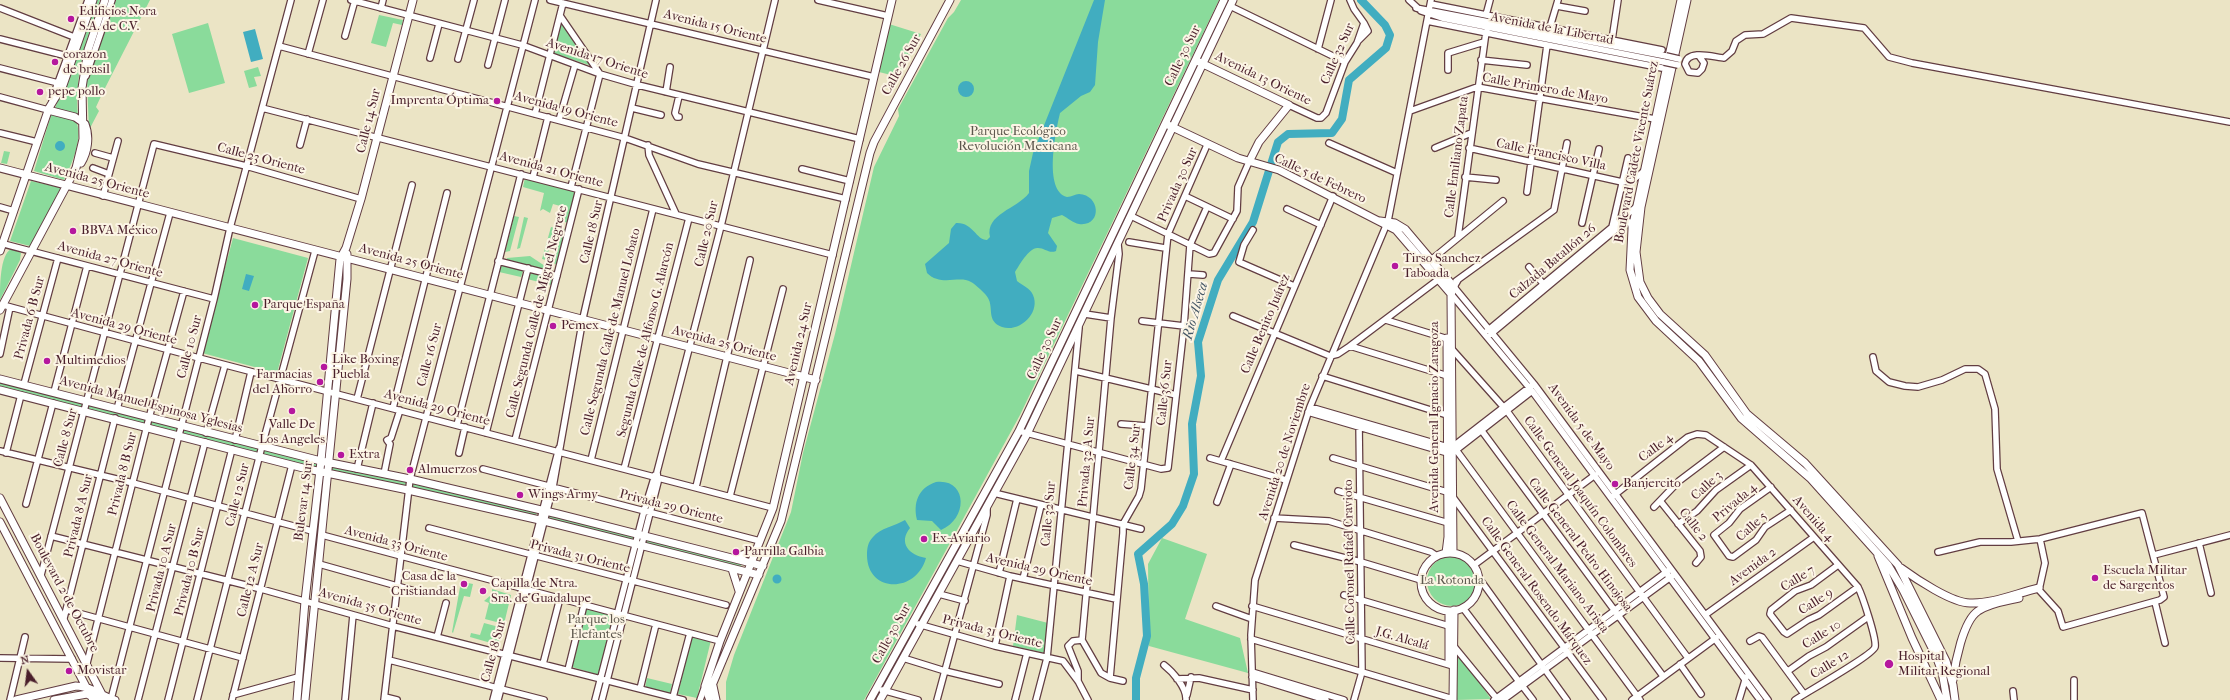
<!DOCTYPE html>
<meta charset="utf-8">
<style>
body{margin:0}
#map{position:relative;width:2230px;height:700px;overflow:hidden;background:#ebe4c5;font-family:"IM FELL French Canon",serif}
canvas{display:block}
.north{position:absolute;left:8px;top:652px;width:40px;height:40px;-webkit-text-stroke:3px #fcf5e5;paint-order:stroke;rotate:346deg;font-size:11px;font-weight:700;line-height:16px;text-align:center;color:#4a1f2b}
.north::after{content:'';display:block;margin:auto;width:14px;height:18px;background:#4a1f2b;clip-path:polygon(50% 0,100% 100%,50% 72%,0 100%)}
</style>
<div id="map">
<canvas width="2230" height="700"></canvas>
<div class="north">N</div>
</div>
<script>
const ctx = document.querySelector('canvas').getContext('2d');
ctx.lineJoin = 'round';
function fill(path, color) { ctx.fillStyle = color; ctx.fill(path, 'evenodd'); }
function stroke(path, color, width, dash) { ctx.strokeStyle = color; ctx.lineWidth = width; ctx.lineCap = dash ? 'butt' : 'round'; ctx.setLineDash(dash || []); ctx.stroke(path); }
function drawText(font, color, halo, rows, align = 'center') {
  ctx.font = font + ' "IM FELL French Canon",serif'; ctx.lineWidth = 4; ctx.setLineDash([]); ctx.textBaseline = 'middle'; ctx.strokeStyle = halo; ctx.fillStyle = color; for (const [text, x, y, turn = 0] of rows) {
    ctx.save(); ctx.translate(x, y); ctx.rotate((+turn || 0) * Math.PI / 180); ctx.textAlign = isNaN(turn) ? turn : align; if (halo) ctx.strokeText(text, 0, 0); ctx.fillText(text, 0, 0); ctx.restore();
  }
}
fill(new Path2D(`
 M 97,0 L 100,0 C 87,37 74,76 78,116 L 55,108 Z
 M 116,0 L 150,0 L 103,92 L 96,107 L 99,111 L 89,130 L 87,81 Z
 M 961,0 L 1219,0 L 1020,415 L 864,700 L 726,700 L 726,682 L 734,655 L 791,512 L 803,453 L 835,334 L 874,167 L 899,116 L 898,109 L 948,18 L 954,12 Z
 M 379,15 L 403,20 L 402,25 L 393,23 L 386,47 L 371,43 Z
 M 561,20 L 595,67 L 553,53 Z
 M 208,23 L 225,83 L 189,93 L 172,34 Z
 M 889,24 L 921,34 L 899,77 L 879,72 Z
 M 258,67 L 261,76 L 254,77 L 257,86 L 249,88 L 244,71 Z
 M 52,112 L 75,120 C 85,135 71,166 64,180 L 34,171 Z
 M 4,151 L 10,152 L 7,164 L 1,163 Z
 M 525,178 L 573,191 L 575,193 L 569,223 L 560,221 L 564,207 L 553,204 L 550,213 L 543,209 L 540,211 L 544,193 L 523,187 Z
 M 31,181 L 62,188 L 30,246 L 10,241 Z
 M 514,216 L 519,217 L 510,251 L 505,252 Z
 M 524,217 L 528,218 L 520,248 L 517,249 Z
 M 551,227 L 555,228 L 546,260 L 542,259 Z
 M 562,229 L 567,230 L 558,266 L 554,263 Z
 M 233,238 L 308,258 L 277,373 L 202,353 Z
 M 11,249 L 21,253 L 20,260 L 0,300 C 0,286 0,255 11,249 Z
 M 530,256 L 548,268 L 548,270 L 506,261 L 507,258 Z
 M 501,263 L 521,268 L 523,271 L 521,277 L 499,272 Z
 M 532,272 L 549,276 L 552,280 L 551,285 L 527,279 Z
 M 0,380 L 85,402 L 83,409 L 0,389 Z
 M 88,403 L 318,462 L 316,469 L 264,456 L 265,453 L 263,456 L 86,410 Z
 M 331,465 L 537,510 L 536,517 L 330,475 Z
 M 547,512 L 637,536 L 635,542 L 545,520 Z
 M 645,538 L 742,563 L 740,570 L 644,545 Z
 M 1162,538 L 1207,554 L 1185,619 L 1240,638 L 1248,673 L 1149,646 L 1148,564 Z
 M1427 581a25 25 0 1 1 50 0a25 25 0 1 1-50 0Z
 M 468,583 L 473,584 L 470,597 L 464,596 L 453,633 L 452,632 L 460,587 L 467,589 Z
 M 492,589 L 511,595 L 504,624 L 485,619 L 489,603 L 484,601 L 492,594 Z
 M 586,608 L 614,615 L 599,675 L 572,667 Z
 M 1017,615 L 1048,623 L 1045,653 L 1013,646 Z
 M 484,623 L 503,628 L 498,645 L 470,637 L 471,633 L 480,635 Z
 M 692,635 L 711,640 L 697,698 L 678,694 Z
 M 1455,652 L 1461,656 L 1491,699 L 1456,700 Z
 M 647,678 L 672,684 L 670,694 L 645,688 Z`), '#8adb9b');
fill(new Path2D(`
 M 1094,0 L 1105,0 L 1098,42 L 1095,85 L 1090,92 L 1081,96 L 1060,113 C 1056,130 1043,191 1067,197 C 1072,197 1075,194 1079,194 C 1101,195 1102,227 1079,224 C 1073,223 1068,218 1062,215 L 1052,218 L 1048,233 L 1057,246 L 1056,251 C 1049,254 1045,248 1038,248 C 1029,247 1019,266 1015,272 L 1017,281 C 1023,286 1030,288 1033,295 C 1041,313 1019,333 1002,327 C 986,321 994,308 988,298 C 986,294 975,284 971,282 C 959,275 941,287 927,273 L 925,264 L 949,243 L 951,229 L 956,223 C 973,222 976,240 987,240 L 990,237 C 985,214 1017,209 1029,193 L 1029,171 L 1033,153 Z
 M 255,29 L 263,59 L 251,62 L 243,32 Z
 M958 89a8 8 0 1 1 16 0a8 8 0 1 1-16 0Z
 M55 146a5 5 0 1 1 10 0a5 5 0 1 1-10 0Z
 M 246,274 L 254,276 L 249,291 L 242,289 Z
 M 936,482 C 967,478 969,518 941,530 L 932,521 L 917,520 C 913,503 918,488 936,482 Z
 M 905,520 L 910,528 C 898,543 909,555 926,558 C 916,594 867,593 867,555 C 867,548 868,542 873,537 C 880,528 895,526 905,520 Z
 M772.5 579a4.5 4.5 0 1 1 9 0a4.5 4.5 0 1 1-9 0Z`), '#41adc0');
stroke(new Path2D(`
 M 1136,700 L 1136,678 L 1147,636 L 1144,584 L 1138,554 L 1172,524 L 1183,506 L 1194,474 L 1192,424 L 1201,376 L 1198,342 L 1218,280 L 1253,222 L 1278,142 L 1288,134 L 1332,133 L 1342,119 L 1349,80 L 1386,48 L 1390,35 L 1385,25 L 1361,0`), '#41adc0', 8);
const minor = new Path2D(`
 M 351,0 L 522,45 L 600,74 L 638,85 L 860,139
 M 550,0 L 874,77
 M 818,0 L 888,16
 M 1409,0 L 1421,11 L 1442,18 L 1664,62
 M 1431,4 L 1662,50
 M 1230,6 L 1345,62
 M 1557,6 L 1585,11
 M 0,8 L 74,37
 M 381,8 L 383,0
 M 1416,8 L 1666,56
 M 1486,15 L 1490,0
 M 561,17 L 600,74 L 571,187
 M 1427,21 L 1662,68
 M 1550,27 L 1558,0
 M 345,36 L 355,0
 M 0,39 L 67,56
 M 1612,40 L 1618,0
 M 1358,41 L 1368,31 L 1364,23
 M 279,46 L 625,138 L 698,164 L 846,199
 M 1318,49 L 1331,0
 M 308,54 L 323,0
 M 1699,56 L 1704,63 L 1702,69 L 1698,73 L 1689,72 L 1685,64 C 1688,49 1713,57 1724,58 L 1732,51 L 1736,41 L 1745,35 L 1763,34 L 1791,18 L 1864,28 L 1889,57 L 1912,63 L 2230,122
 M 430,58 L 439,24
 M 458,59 L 474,0
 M 1481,60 L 1527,65
 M 488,65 L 505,0
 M 0,68 L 58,83
 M 1448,70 L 1448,53 L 1484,42
 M 86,76 L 112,0
 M 666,92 L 670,67
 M 0,97 L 48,110
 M 52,99 L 88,0
 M 1289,105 L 1317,118 L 1321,118 L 1326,113 L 1345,62 L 1357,43 L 1364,23 L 1354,9 L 1350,0
 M 262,108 L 833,255
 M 632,108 L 661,115
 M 1410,111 L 1477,87 L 1655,119
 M 535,114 L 563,3
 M 679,117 L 677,117 L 675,113 L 679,96
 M 559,120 L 575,65
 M 0,133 L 37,142
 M 1329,143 L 1397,173
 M 300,145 L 307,119
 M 648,145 L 649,155 L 676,214
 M 1435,148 L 1471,133
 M 1469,148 L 1622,182 L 1632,181 L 1644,171
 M 95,153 L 113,158
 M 93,168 L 109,174
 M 802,169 L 850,181
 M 533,177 L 548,117
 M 1465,177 L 1496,180
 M 1527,192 L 1547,45
 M 103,196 L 118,141
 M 1185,196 L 1233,219
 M 0,207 L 14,211
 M 1287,209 L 1321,225
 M 1131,216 L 1209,254 L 1214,253 L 1237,211 L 1238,187 L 1249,162
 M 1582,223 L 1599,149
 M 1612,227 L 1628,158
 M 1253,230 L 1244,245 L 1239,262 L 1294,286
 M 1458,237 L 1486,32
 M 1129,242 L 1165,248
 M 0,243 L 214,299
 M 1118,244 L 1119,254 L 1111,318 L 1082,640 L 1101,673 L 1110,678 L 1123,681
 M 1431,260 L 1503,201
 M 498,261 L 557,276
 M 1529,267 L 1545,286
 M 1189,274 L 1203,275
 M 1458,280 L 1454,287 L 1534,384 L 1768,700
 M 1456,281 L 1554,210 L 1567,143
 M 1451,294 L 1532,391 L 1760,700
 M 3,305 L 199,358 L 773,508
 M 1085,314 L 1111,318
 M 1233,316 L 1330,356
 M 1386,320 L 1451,340
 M 1142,321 L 1184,326
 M 1487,331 L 1636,207
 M 1491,334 L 1625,222 L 1630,222 L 1632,229
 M 1350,346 L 1451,377
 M 1450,347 L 1507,411 L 1688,658
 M 0,354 L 10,307
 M 1330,356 L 1338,354 L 1350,346 L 1439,279
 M 1873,357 L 1876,371 L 1889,382 L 1905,386 L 1918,387 L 1942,380 L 1965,369 L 1978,369 L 1985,374 L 1995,409 L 1997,469 L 2018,541
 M 1076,371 L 1176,395
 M 1322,376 L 1450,416
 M 24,384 L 58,258
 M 54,392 L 87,266
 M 357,399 L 412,185
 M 1310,407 L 1451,448 L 1531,386
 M 393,408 L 447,193
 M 117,409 L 170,213
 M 1308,412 L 1451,454 L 1532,391
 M 1121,424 L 1147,426
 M 457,425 L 521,174
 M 1479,427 L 1663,676
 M 1019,431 L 1161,469 L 1168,468 L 1184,326 L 1190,245 L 1207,207
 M 206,433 L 225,365
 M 486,433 L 528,268
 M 235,440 L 251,372
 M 515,440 L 579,189
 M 1454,447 L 1640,700
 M 0,451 L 133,483 L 312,531
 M 6,453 L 21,395
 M 459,453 L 465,427
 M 1210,458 L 1286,480
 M 1333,458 L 1447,492 L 1452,496 L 1603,700
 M 591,460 L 653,209
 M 1221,461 L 1333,196
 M 357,469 L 373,403
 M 483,469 L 760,541
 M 624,469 L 689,218
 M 384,474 L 390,444 L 387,440 L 391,438 L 400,410
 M 696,487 L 750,260
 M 1771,487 L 1740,509 L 1729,523 L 1714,535 L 1729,556 L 1733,557 L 1756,540 L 1765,527 L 1791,510
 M 1338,491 L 1452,524
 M 994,493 L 1141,529
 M 730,496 L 783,289
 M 1613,496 L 1688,437 L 1697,434 L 1706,435 L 1751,465 L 1858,587 C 1862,595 1877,639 1875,647 C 1873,655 1807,692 1795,700
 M 1217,502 L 1231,464
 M 1661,502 L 1700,551 L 1701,557 L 1696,563
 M 26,504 L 53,403
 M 1654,507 L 1679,481 L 1724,447
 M 1274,518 L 1329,521 L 1431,552 L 1437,556
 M 1678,524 L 1697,511 L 1716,490 L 1751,465
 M 429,528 L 726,605
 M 322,535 L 720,641
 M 51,536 L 261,589 L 393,626 L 683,700
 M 2199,543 L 2211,593
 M 1294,545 L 1361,562 L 1421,580
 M 1938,552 L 1980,542 L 2011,542 L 2040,539 L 2142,513 L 2164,597 L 2160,600 L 2063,627 L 2058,611 L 2039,590 L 2045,563 L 2040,539
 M 2154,555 L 2230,535
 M 957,561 L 1010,576 L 1116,599
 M 319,564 L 422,593
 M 1474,565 L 1595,475
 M 1838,565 L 1811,585 L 1795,591 L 1771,610 L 1770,614 L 1784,632 L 1787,634 L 1808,620 L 1819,615 L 1858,587
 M 999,573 L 1017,499
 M 41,575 L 154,144 L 246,166 L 361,199
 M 1479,578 L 1567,700
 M 1023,579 L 1041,505
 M 939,594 L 965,601
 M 1344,595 L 1449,626
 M 2155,602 L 2165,643
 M 1216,606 L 1252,619
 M 1252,606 L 1453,666
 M 1463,608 L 1533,700
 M 67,610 L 243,658
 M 1705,615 L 1814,537
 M 64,618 L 115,418
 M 918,624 L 995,646 L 1063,661 L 1078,681 L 1088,700
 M 437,637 L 446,603
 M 1251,639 L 1453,699
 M 1750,641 L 1759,636 L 1762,637 L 1804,694
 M 1452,644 L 1498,700
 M 995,646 L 1010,576
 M 0,658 L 72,659
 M 903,658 L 945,671 L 999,684
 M 389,660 L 544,700
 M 87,663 L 149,418 L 184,291
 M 543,664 L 560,598
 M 1680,664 L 1701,694
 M 1164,665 C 1173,672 1187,688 1186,700
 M 568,670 L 584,605
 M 1788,671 L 1809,656 L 1826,647 L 1868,617
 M 1252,672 L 1344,700
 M 1252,677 L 1326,700
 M 1110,678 L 1123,533 L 1123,524 L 1139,496 L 1141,489 L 1168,234 L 1207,145
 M 1177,679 L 1199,678 L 1253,690
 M 2074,680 L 2074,700
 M 1078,681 L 1078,671 L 1068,646 L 1073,641 L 1082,640
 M 640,689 L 656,624
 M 882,690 L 918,700
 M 2013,691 L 2014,700
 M 233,695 L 298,677
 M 1187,695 L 1191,677
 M 385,697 L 397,700
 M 673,697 L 690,633
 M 111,699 L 214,299 L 230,228 L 291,0
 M 10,700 L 25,637
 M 138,700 L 205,442
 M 168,700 L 232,449
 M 197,700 L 262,446 L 315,251
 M 232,700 L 292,465
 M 345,700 L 353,615
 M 384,700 L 410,479 L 535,0
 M 493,700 L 559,448
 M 498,700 L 553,487 L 583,318 L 656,0
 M 595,700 L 644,511 L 655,475
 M 602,700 L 658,482 L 657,472 L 721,226 L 775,0
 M 700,700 L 705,686
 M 937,700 L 987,515 L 987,506
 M 1015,700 L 1027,653
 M 1036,700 L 1047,658 L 1079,328
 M 1253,700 L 1251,635 L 1255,580 L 1310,407 L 1388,221 L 1431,0
 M 1354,700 L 1362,672 L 1359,422
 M 1494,700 L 1669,570
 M 1503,700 L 1672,576
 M 1632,700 L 1716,638
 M 1739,700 L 1746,677`);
const major = new Path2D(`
 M 1681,0 L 1632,229 L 1630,270 L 1638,297 L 1656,321 L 1699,361 L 1741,418 L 1810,478 L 1888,565 L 1903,590 L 1936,656 L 1942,672 L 1947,700
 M 1687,0 L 1641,207 L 1636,252 L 1640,282 L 1648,298 L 1660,314 L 1705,355 L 1747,414 L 1805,463 L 1898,565 L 1946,661 L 1953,685 L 1955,700
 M 1199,62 L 1289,105 L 1259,142 L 1249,162
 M 48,110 L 75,117 L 85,124 C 90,136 88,152 81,163
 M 1168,125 L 1238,158 L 1279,170 L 1396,230 L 1451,294
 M 0,168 L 816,380
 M 1380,221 L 1395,223 L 1405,229 L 1454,287 L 1451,294 L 1453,553
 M 0,251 L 49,108 L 63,85 L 93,0
 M 0,310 L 76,168 L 83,139 L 82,88 L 88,50 L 105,0
 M 0,379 L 321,461 L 410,479 L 558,514 L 763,566
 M 0,390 L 303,468 L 408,490 L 544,521 L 759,575
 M 0,498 L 105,700
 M 0,522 L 93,700
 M 1446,553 L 1448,537 L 1447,338
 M1421 582a29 29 0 1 1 58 0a29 29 0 1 1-58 0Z
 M 1878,556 L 1912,638 L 1941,700
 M 735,558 L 757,549
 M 1901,568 C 1916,579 1952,603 1970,603 C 1992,604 2017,593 2039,588
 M 732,569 L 739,591
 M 1449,611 L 1449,662
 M 1953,680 C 1955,663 1963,621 1978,611 C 1989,603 2006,601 2019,598
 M 713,686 L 716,700
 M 708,695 L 781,521 L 870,153 L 874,142 L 950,0
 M 709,698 L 705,686 L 720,641 L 773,508 L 892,0
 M 16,700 L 76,686 C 91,686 101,696 115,700
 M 54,700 L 87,694 L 99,700
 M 297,700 L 305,601 L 321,461 L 340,259 L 346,248 L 361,199 L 413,0
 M 305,700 L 347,279 L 347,254
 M 870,700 L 1019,431 L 1224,0
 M 880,700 L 1027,434 L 1233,0
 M 1453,700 L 1454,610`);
stroke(minor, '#623d42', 8);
stroke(major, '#623d42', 9);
stroke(minor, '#fff', 5.5);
stroke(major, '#fff', 7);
const minorBridge = new Path2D(`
 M 1666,56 L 1679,59
 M 1664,62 L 1678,65`);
stroke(minorBridge, '#623d42', 8, []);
stroke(minorBridge, '#fff', 5.5);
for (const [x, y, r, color] of [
 [71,19,4,"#b5179e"],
 [55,62,4,"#b5179e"],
 [40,92,4,"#b5179e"],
 [497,101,4,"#b5179e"],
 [73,231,4,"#b5179e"],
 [1395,266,4,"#b5179e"],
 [255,305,4,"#b5179e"],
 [553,326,4,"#b5179e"],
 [47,361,4,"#b5179e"],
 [324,367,4,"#b5179e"],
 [320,382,4,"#b5179e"],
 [292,411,4,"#b5179e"],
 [341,455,4,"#b5179e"],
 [410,470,4,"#b5179e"],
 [1615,484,4,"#b5179e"],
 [520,495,4,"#b5179e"],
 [924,539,4,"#b5179e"],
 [736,552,4,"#b5179e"],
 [2095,578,4,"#b5179e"],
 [464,584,4,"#b5179e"],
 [483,591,4,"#b5179e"],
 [1889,664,5,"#b5179e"],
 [69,671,4,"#b5179e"]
]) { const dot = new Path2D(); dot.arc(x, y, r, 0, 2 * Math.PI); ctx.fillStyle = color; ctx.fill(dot); stroke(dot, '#fcf5e5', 1.5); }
drawText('13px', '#4a1f2b', '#fcf5e5', [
 ["Edificios Nora",79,12],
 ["S.A. de C.V.",79,27],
 ["corazon",63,55],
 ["de brasil",63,70],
 ["pepe pollo",48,92],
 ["Imprenta Óptima",489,101,"right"],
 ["BBVA México",81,231],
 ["Tirso Sanchez",1403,259],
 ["Taboada",1403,274],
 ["Parque España",263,305],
 ["Pemex",561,326],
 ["Like Boxing",332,360],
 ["Puebla",332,375],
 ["Multimedios",55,361],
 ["Farmacias",312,375,"right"],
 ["del Ahorro",312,390,"right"],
 ["Valle De",292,425,"center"],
 ["Los Angeles",292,440,"center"],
 ["Extra",349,455],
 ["Almuerzos",418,470],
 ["Banjercito",1623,484],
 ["Wings Army",528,495],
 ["Ex-Aviario",932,539],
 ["Parrilla Galbia",744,552],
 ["Escuela Militar",2103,571],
 ["de Sargentos",2103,586],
 ["Casa de la",456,577,"right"],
 ["Cristiandad",456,592,"right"],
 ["Capilla de Ntra.",491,584],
 ["Sra. de Guadalupe",491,599],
 ["Hospital",1898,657],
 ["Militar Regional",1898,672],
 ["Movistar",77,671]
], 'left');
drawText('13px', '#4a1f2b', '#fcf5e5', [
 ["Avenida 15 Oriente",715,27,14],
 ["Avenida de la Libertad",1552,29,11],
 ["Calle 32 Sur",1338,54,-66],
 ["Calle 30 Sur",1183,56,-64],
 ["Avenida 17 Oriente",597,59,18],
 ["Calle 26 Sur",902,65,-61],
 ["Avenida 13 Oriente",1263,79,26],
 ["Calle Primero de Mayo",1545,89,10],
 ["Avenida 19 Oriente",566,110,15],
 ["Calle 14 Sur",369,121,-76],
 ["Boulevard Cadete Vicente Suárez",1637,152,-79],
 ["Calle Francisco Villa",1551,155,12],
 ["Calle Emiliano Zapata",1457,157,-83],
 ["Calle 23 Oriente",261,159,15],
 ["Avenida 21 Oriente",551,170,15],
 ["Calle 5 de Febrero",1320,179,25],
 ["Avenida 25 Oriente",97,181,15],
 ["Privada 30 Sur",1178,185,-66],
 ["Calle 18 Sur",592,232,-77],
 ["Calle 20 Sur",707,234,-77],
 ["Avenida 27 Oriente",110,260,15],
 ["Avenida 25 Oriente",411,262,15],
 ["Calzada Batallón 26",1553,262,-40],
 ["Calle Segunda Calle de Miguel Negrete",537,312,-76],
 ["Privada 6 B Sur",30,318,-75],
 ["Calle Benito Juárez",1266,324,-67],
 ["Avenida 29 Oriente",124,327,15],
 ["Calle Segunda Calle de Manuel Lobato",611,332,-76],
 ["Segunda Calle de Alfonso G. Alarcón",646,340,-76],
 ["Avenida 25 Oriente",724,344,15],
 ["Avenida 24 Sur",799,344,-77],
 ["Calle 10 Sur",190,347,-75],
 ["Calle 30 Sur",1045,349,-65],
 ["Calle 16 Sur",430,355,-75],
 ["Calle 36 Sur",1165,393,-84],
 ["Avenida Manuel Espinosa Yglesias",151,405,15],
 ["Avenida 29 Oriente",437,408,15],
 ["Avenida General Ignacio Zaragoza",1435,417,-90],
 ["Avenida 5 de Mayo",1581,427,54],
 ["Calle 8 Sur",66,438,-75],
 ["Calle 4",1656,448,-37],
 ["Avenida 20 de Noviembre",1285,452,-72],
 ["Calle 34 Sur",1133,457,-83],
 ["Privada 32 A Sur",1087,462,-85],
 ["Privada 8 B Sur",123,474,-76],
 ["Calle 3",1707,486,-42],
 ["Calle General Joaquín Colombres",1580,492,54],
 ["Calle 12 Sur",238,495,-76],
 ["Bulevar 14 Sur",304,501,-83],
 ["Privada 4",1735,503,-40],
 ["Privada 29 Oriente",671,507,14],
 ["Calle 32 Sur",1049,514,-85],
 ["Privada 8 A Sur",79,516,-76],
 ["Avenida 4",1813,519,49],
 ["Calle 2",1693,525,52],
 ["Calle 5",1752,527,-42],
 ["Avenida 33 Oriente",396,544,15],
 ["Calle General Pedro Hinojosa",1580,545,53],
 ["Privada 31 Oriente",580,557,14],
 ["Calle Coronel Rafaél Cravioto",1350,562,-91],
 ["Calle General Mariano Arista",1557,567,53],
 ["Avenida 2",1753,567,-36],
 ["Privada 10 A Sur",162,568,-76],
 ["Avenida 29 Oriente",1039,570,13],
 ["Privada 10 B Sur",190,572,-76],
 ["Calle 7",1798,579,-31],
 ["Calle 12 A Sur",251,580,-76],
 ["Calle General Rosendo Márquez",1536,591,54],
 ["Boulevard 2 de Octubre",64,593,62],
 ["Calle 9",1816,602,-32],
 ["Avenida 35 Oriente",370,607,16],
 ["Privada 31 Oriente",992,632,14],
 ["Calle 30 Sur",892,634,-61],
 ["Calle 10",1822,635,-32],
 ["J.G. Alcalá",1402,639,16],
 ["Calle 18 Sur",494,651,-75],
 ["Calle 12",1830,665,-31]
]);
drawText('13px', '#5d574d', '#fcf5e5', [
 ["Parque Ecológico",1018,132],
 ["Revolución Mexicana",1018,147],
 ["La Rotonda",1452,581],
 ["Parque los",596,620],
 ["Elefantes",596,635]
]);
drawText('italic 14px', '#465867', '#fcf5e5', [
 ["Rio Alseca",1196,311,-74]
]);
</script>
